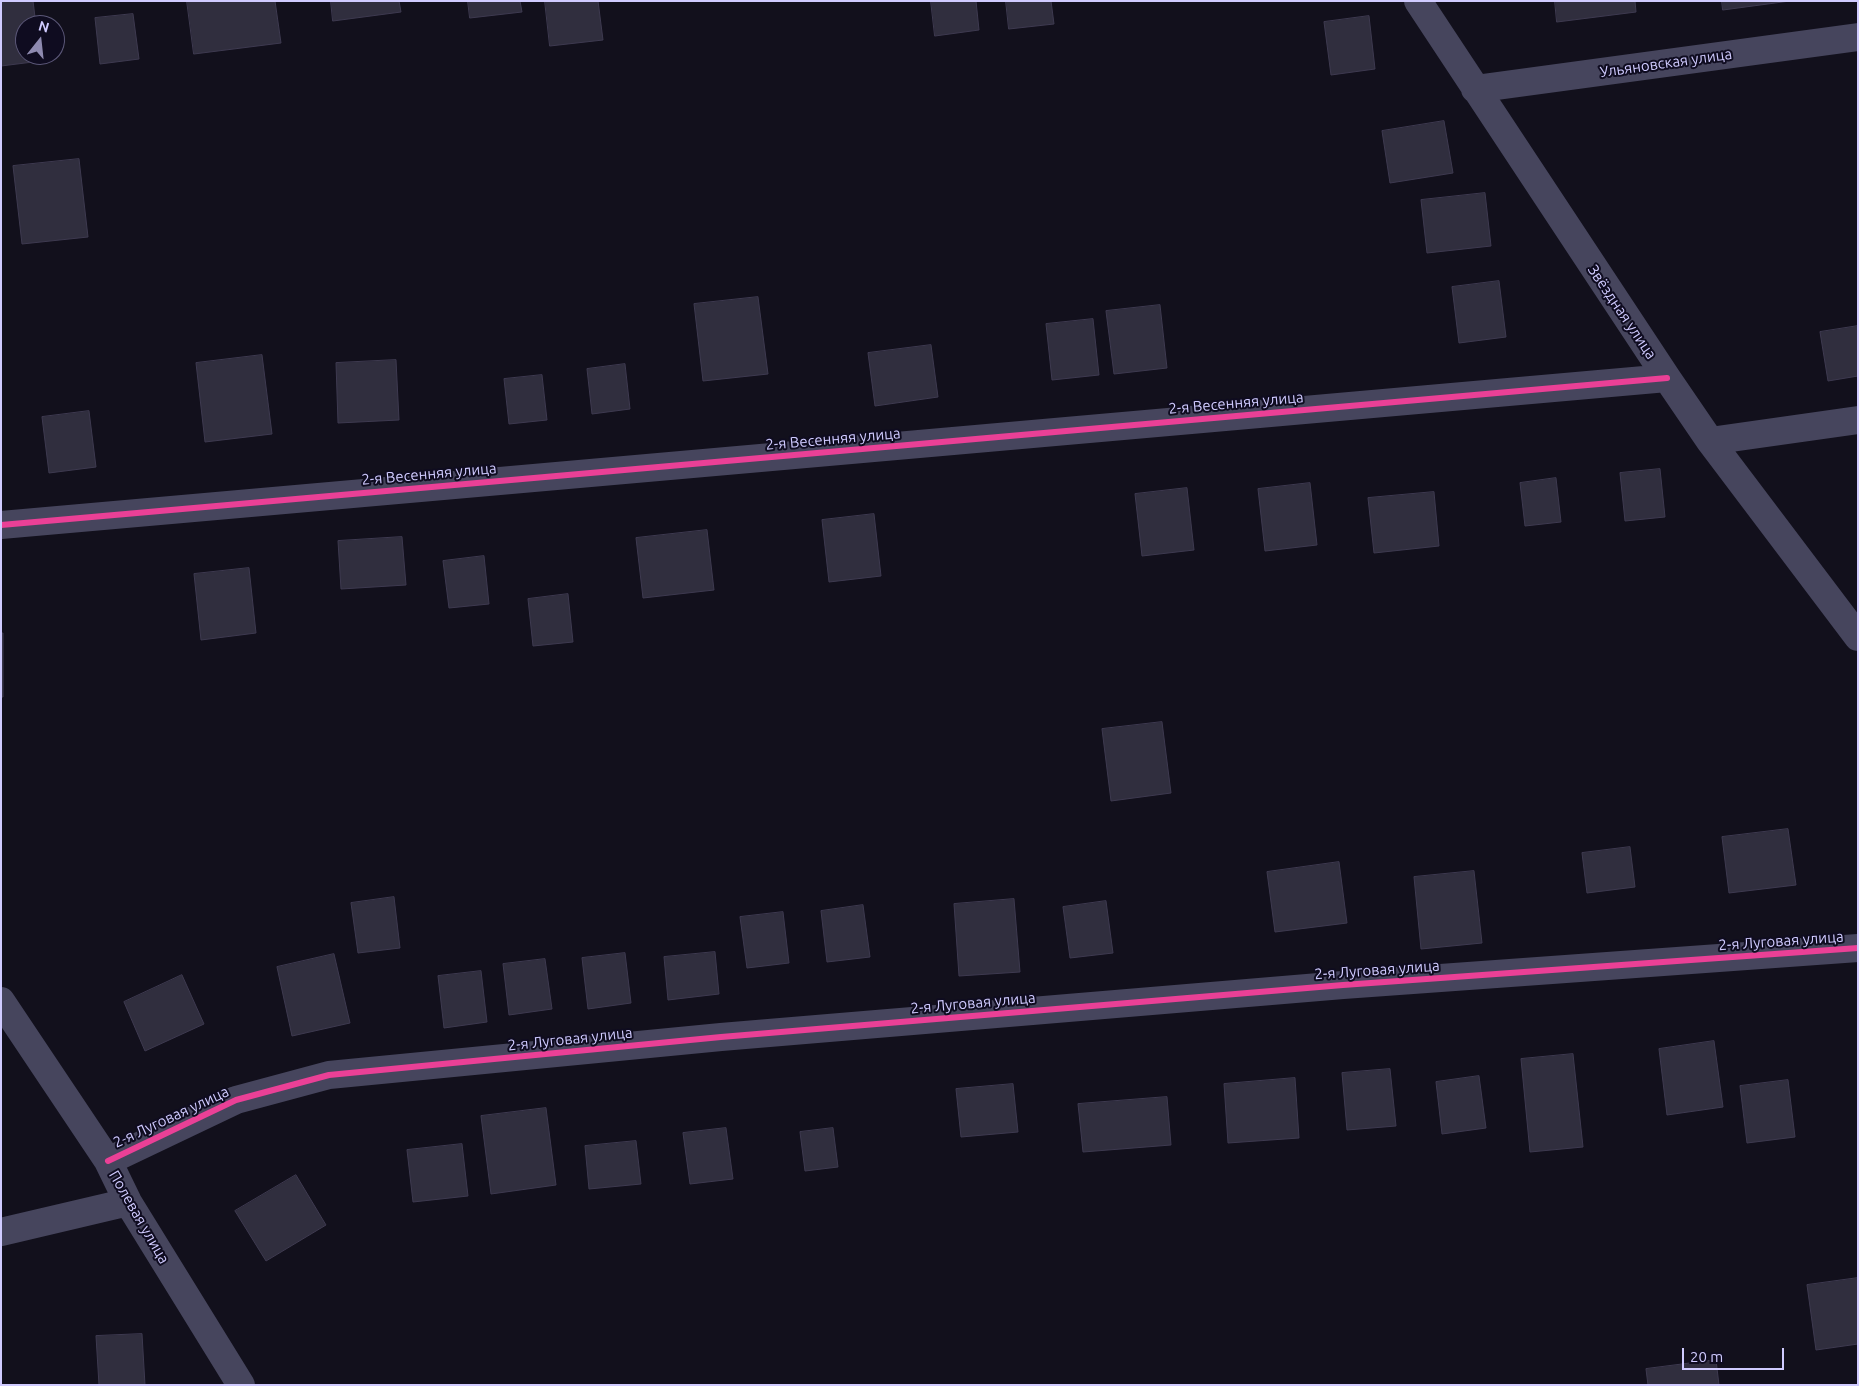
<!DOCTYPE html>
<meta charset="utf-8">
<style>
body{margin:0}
#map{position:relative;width:1859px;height:1386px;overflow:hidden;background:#12101c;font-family:Ubuntu,sans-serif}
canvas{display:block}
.frame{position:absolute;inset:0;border:2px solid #d0cbff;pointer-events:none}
.north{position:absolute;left:15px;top:15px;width:50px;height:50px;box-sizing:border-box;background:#0f0c20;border:1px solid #5c5879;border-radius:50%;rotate:16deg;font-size:14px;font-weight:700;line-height:20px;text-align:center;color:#d0cbff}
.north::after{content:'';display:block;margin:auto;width:18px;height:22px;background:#8e8ab0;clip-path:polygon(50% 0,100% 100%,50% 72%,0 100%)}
.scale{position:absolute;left:1682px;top:1348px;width:102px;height:22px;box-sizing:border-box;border:2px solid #d0cbff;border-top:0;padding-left:6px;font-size:15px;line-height:18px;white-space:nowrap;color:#d0cbff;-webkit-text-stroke:4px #0f0c20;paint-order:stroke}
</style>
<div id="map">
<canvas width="1859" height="1386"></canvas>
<div class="frame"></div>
<div class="north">N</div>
<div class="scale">20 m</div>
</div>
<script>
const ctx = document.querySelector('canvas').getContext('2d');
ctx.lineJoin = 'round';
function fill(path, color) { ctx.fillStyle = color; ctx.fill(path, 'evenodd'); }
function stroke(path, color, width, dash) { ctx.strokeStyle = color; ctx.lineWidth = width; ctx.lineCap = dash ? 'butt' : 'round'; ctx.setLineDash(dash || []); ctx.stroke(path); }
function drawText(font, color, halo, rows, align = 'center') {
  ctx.font = font + ' Ubuntu,sans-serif'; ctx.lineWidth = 4; ctx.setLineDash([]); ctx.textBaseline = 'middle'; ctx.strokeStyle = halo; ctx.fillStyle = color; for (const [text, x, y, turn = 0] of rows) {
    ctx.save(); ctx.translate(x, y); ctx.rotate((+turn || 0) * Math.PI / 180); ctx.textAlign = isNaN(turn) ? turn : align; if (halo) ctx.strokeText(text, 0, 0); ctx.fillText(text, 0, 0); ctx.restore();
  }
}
const building = new Path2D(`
 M 1,1 L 33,1 L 36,25 L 25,25 L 25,55 L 40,55 L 41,61 L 1,66 Z
 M 187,1 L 275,1 L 281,43 L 194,54 Z
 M 331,1 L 399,1 L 401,12 L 333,21 Z
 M 468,1 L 520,1 L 522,12 L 470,18 Z
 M 545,1 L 598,1 L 603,40 L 550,46 Z
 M 931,1 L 976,1 L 979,30 L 935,36 Z
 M 1006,1 L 1051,1 L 1054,24 L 1009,29 Z
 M 1555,1 L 1635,1 L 1636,12 L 1557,22 Z
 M 1722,1 L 1790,1 L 1723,10 Z
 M 133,14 L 139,59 L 100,64 L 95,18 Z
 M 1369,16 L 1375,69 L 1331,75 L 1324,22 Z
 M 1444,121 L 1453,173 L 1390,183 L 1382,131 Z
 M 79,159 L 88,237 L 22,244 L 13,166 Z
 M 1485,193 L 1491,246 L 1427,253 L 1421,200 Z
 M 1499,281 L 1506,337 L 1459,343 L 1452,287 Z
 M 758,297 L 768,374 L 703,381 L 694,304 Z
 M 1160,305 L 1167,368 L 1114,374 L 1106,311 Z
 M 1093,319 L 1099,375 L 1052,380 L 1046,324 Z
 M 1858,326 L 1858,376 L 1828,381 L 1820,332 Z
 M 931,345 L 938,397 L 875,406 L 868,353 Z
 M 262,355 L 272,434 L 205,442 L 196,363 Z
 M 396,360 L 399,420 L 338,423 L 336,363 Z
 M 625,364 L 630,409 L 592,414 L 587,369 Z
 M 542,375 L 547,420 L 509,424 L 504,379 Z
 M 89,411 L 96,467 L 49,473 L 42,417 Z
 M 1660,469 L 1665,517 L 1625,521 L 1620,473 Z
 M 1556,478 L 1561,522 L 1525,526 L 1520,483 Z
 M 1310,483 L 1317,545 L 1265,551 L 1258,489 Z
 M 1187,488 L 1194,550 L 1142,556 L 1135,494 Z
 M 1434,492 L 1439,546 L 1374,553 L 1368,498 Z
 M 874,514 L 881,576 L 829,582 L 822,520 Z
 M 707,530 L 714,590 L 643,598 L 636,538 Z
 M 402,537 L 406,585 L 341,589 L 338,541 Z
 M 484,556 L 489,604 L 449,608 L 443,561 Z
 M 249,568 L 256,633 L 201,640 L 194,574 Z
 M 568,594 L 573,642 L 533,646 L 528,599 Z
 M 1,633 L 3,633 L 3,697 L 1,697 Z
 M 1162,722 L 1171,793 L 1111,801 L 1102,729 Z
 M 1788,829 L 1796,885 L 1729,893 L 1722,837 Z
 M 1630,847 L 1635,887 L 1587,893 L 1582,853 Z
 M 1339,862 L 1347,923 L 1275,932 L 1267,872 Z
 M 1474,871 L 1482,943 L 1421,949 L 1414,877 Z
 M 394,897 L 400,948 L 358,953 L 351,903 Z
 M 1014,899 L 1020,972 L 959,976 L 954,904 Z
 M 1106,901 L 1113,953 L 1070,958 L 1063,907 Z
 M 863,905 L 870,957 L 827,962 L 821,911 Z
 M 783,912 L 789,963 L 747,968 L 740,917 Z
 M 715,952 L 719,994 L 668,1000 L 664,957 Z
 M 625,953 L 631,1003 L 588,1009 L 582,958 Z
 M 334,954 L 350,1023 L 292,1036 L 277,967 Z
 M 545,959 L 552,1009 L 509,1015 L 503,964 Z
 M 481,971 L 487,1022 L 444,1028 L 438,976 Z
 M 182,975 L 204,1024 L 145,1051 L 124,1002 Z
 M 1714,1041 L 1723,1107 L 1667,1115 L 1659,1049 Z
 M 1573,1054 L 1583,1147 L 1530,1152 L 1521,1059 Z
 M 1390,1069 L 1396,1126 L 1347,1130 L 1342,1073 Z
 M 1479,1076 L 1486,1128 L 1442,1134 L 1436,1082 Z
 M 1295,1078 L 1299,1138 L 1228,1143 L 1224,1084 Z
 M 1788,1080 L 1795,1137 L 1747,1143 L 1740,1086 Z
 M 1013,1084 L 1018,1132 L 961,1137 L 956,1089 Z
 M 1167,1097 L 1171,1145 L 1083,1152 L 1078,1104 Z
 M 546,1108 L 556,1185 L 491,1194 L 481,1116 Z
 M 726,1128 L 733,1179 L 690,1184 L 683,1133 Z
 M 833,1128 L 838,1167 L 805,1171 L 800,1132 Z
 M 636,1141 L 641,1184 L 589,1189 L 585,1146 Z
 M 462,1144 L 468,1196 L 413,1202 L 407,1150 Z
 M 296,1175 L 326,1225 L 266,1261 L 235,1211 Z
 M 1858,1278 L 1858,1344 L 1816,1350 L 1807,1285 Z
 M 142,1334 L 145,1385 L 99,1385 L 96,1336 Z
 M 1716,1360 L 1719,1385 L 1648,1385 L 1646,1369 Z`);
fill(building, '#302e3e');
stroke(building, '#3e3a50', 1);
stroke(new Path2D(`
 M 1418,1 L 1667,378 L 1710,441 L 1858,637
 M 1475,89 L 1858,37
 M 1710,441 L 1858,420
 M 1,525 L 1667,378
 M 1,1001 L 108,1161 L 128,1202 L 241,1385
 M 108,1161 L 236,1100 L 329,1075 L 721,1037 L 1343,985 L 1858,948
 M 1,1232 L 128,1202`), '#46455d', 28);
stroke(new Path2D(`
 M 1,525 L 1667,378
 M 108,1161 L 236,1100 L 329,1075 L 721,1037 L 1343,985 L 1858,948`), '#ea4096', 6);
drawText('15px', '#d0cbff', '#0f0c20', [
 ["Ульяновская улица",1666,63,-8],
 ["Звёздная улица",1622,312,56],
 ["2-я Весенняя улица",1236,403,-5],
 ["2-я Весенняя улица",833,439,-5],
 ["2-я Весенняя улица",429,474,-5],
 ["2-я Луговая улица",1781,941,-4],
 ["2-я Луговая улица",1377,970,-4],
 ["2-я Луговая улица",973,1003,-5],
 ["2-я Луговая улица",570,1039,-6],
 ["2-я Луговая улица",171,1117,-25],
 ["Полевая улица",139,1217,60]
]);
</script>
